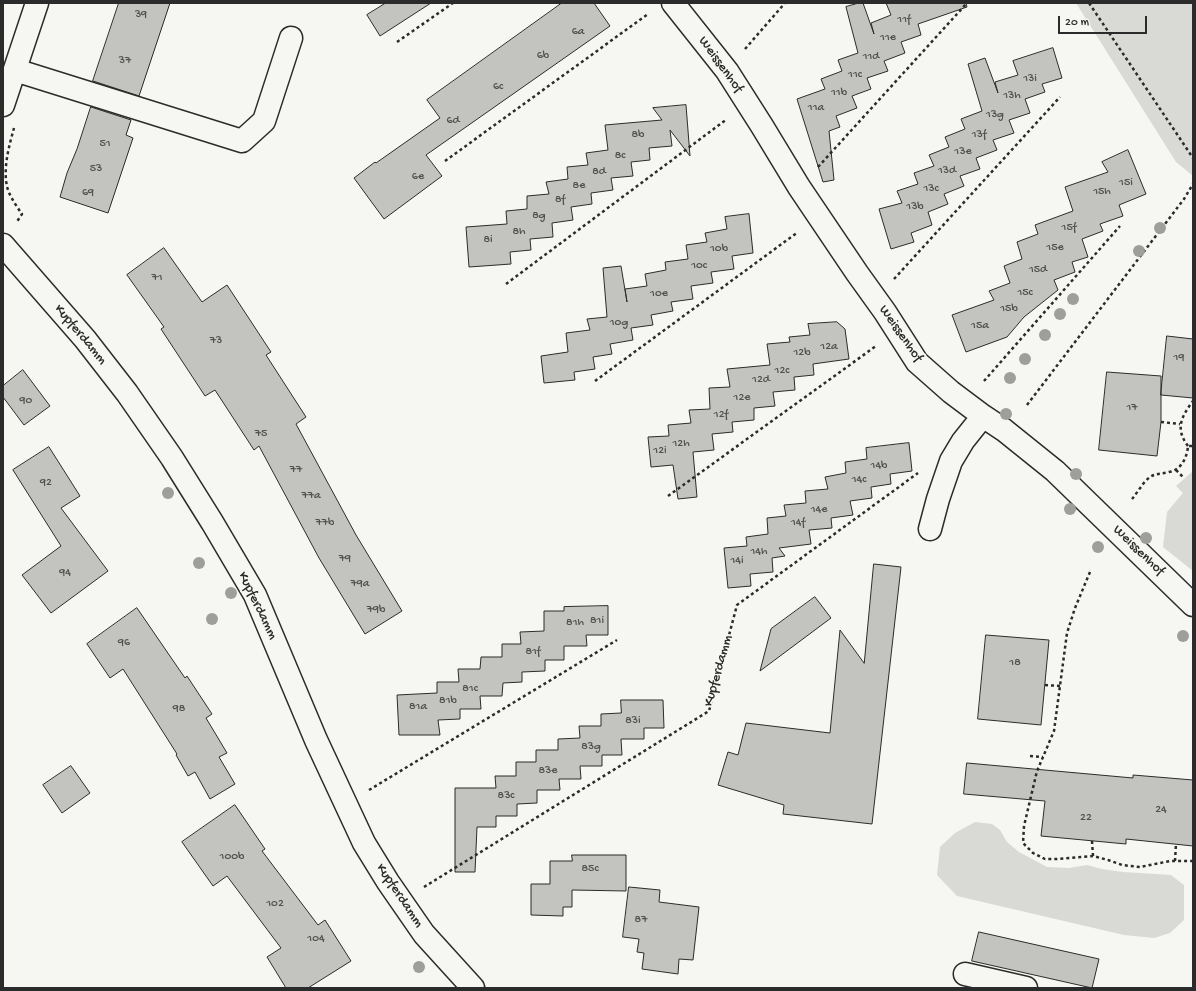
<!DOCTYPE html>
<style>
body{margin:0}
#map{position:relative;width:1196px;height:991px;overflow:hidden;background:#f6f6f2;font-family:"Gochi Hand",sans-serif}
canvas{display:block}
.frame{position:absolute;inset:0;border:4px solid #2b2b2b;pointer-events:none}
.scale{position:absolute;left:1058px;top:16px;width:89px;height:18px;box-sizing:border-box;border:2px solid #2b2b2b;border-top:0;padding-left:5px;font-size:12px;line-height:14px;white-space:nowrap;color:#2b2b2b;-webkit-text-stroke:3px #f6f6f2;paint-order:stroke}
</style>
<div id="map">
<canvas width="1196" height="991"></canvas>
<div class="frame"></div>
<div class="scale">20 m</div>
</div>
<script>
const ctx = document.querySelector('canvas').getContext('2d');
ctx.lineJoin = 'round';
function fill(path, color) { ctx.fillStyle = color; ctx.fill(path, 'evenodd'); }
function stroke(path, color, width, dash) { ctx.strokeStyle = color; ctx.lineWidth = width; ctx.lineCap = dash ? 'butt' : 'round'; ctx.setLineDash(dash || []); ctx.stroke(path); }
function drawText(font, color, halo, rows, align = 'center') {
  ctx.font = font + ' "Gochi Hand",sans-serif'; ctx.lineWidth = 4; ctx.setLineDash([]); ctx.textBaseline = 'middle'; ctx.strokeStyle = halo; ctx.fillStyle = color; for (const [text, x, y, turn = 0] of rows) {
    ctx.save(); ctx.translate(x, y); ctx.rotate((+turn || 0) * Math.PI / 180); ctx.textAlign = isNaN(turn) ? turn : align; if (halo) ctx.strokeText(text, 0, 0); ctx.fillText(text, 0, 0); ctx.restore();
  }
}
fill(new Path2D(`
 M 1076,3 L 1193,3 L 1193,176 L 1176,162 Z
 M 1193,471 L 1193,571 L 1163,547 L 1167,512 L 1183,493 L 1176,486 Z
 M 975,822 L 992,824 L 1000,830 L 1007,842 L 1019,852 L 1047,867 L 1069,868 L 1087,865 L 1102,869 L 1123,872 L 1171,875 L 1184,885 L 1184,920 L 1170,933 L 1154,938 L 1124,935 L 957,896 L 937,875 L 940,847 L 955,833 Z`), '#d9d9d5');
const building = new Path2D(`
 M 119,3 L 170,3 L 139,96 L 93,81 Z
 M 386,3 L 431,3 L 380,36 L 367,15 Z
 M 562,3 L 594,3 L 610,26 L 426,155 L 442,176 L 384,219 L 354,178 L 375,162 L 376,163 L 440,118 L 427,100 Z
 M 859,3 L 863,3 L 874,34 L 871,23 L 891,15 L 886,3 L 966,3 L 967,7 L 918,24 L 921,35 L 901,42 L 905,53 L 884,61 L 888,71 L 867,78 L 871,89 L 852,96 L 857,108 L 836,116 L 840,127 L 829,131 L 834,180 L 823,182 L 797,99 L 825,89 L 821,79 L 842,71 L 838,60 L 858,53 L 846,7 Z
 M 1053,48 L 1062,78 L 1042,84 L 1045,92 L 1025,99 L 1030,113 L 1009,120 L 1014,133 L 993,140 L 997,150 L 976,158 L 980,169 L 960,176 L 964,186 L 944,194 L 948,204 L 928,212 L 932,225 L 911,233 L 914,242 L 891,249 L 879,209 L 902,203 L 897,191 L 918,184 L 914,173 L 934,166 L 929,155 L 949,147 L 945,137 L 965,129 L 961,119 L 982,111 L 968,64 L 985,58 L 998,93 L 995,82 L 1018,75 L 1013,61 Z
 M 686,105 L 690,156 L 670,130 L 672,146 L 649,148 L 650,160 L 631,162 L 633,176 L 611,178 L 613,190 L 591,193 L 592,204 L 571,207 L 573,220 L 552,223 L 553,237 L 530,239 L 531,250 L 510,252 L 511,264 L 469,267 L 466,227 L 507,224 L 506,211 L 527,209 L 527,196 L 549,194 L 546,182 L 568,179 L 567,167 L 588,165 L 586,153 L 608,150 L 605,125 L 662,120 L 653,108 Z
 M 91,107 L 131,120 L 126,135 L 133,138 L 108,213 L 60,197 L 67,173 L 77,149 Z
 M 1128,150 L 1146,194 L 1119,205 L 1123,216 L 1100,224 L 1103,231 L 1082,239 L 1088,257 L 1072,262 L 1075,272 L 1054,280 L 1058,290 L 1024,317 L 1007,337 L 966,352 L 952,315 L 994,300 L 989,291 L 1010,283 L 1004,266 L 1022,259 L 1017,242 L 1038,234 L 1035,225 L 1073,211 L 1065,187 L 1108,172 L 1102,162 Z
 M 749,214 L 753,253 L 732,256 L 734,269 L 711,272 L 713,283 L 691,286 L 693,299 L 671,302 L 673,311 L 651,315 L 653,325 L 631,328 L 633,340 L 610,344 L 612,354 L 593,357 L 595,369 L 574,372 L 575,380 L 544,383 L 541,356 L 568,352 L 566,333 L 590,330 L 587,319 L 607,317 L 603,268 L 621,266 L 627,302 L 625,289 L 647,286 L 645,274 L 666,270 L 665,262 L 688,259 L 686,245 L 707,242 L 705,233 L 727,229 L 725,217 Z
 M 164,248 L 202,302 L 227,285 L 271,352 L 266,355 L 306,417 L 296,424 L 356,535 L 402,611 L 365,634 L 319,558 L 259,446 L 254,450 L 215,390 L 205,396 L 161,329 L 164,327 L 127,275 Z
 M 837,322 L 845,329 L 849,359 L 813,364 L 814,375 L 794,377 L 795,390 L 773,392 L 775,406 L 754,408 L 754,420 L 732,422 L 733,432 L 712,434 L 714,450 L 693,452 L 697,497 L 678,499 L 673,465 L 651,467 L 648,437 L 669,436 L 668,425 L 691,423 L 689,410 L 710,409 L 709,388 L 730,387 L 727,369 L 770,365 L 767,344 L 790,342 L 789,337 L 810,335 L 808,324 Z
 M 1167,336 L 1193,339 L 1193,398 L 1161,395 Z
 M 23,370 L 50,406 L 24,425 L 3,397 L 3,386 Z
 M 1107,372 L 1161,376 L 1161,422 L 1157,456 L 1099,450 Z
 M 909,443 L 912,471 L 890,474 L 891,484 L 871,487 L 872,498 L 850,501 L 853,515 L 831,518 L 832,528 L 809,530 L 811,544 L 779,548 L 785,556 L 772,558 L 773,572 L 750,574 L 751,586 L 728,588 L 724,548 L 747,546 L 746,537 L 768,534 L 767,518 L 786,516 L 784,505 L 806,503 L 805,491 L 828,489 L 825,477 L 846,473 L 845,462 L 867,459 L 866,448 Z
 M 49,447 L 80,496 L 61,508 L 108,571 L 51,613 L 22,575 L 61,546 L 13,470 Z
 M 874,564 L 901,567 L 872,824 L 783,814 L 784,805 L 718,785 L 728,752 L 738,755 L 746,723 L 830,733 L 840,630 L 864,663 Z
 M 815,597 L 831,618 L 760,671 L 771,629 Z
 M 608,606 L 608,635 L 586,635 L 587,646 L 564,646 L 564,660 L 545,660 L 545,671 L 522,672 L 522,682 L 503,683 L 502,696 L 480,696 L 481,709 L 460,709 L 460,719 L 438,720 L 440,735 L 399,735 L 397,695 L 437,693 L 437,682 L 459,682 L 458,669 L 480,669 L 481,657 L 502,657 L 502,644 L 521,644 L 520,632 L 544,631 L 544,611 L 564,611 L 564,607 Z
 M 137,608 L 185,678 L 187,676 L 212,714 L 206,718 L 227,753 L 219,757 L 235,784 L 210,799 L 195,772 L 188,776 L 176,755 L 177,754 L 123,669 L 110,678 L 87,644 Z
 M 986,635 L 1049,640 L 1041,725 L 978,719 Z
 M 621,700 L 663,700 L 664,728 L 644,728 L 644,739 L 621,739 L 622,755 L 602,755 L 602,766 L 580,766 L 581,779 L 559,779 L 560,790 L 537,790 L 537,803 L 517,804 L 517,816 L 496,816 L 496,827 L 477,827 L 475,872 L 455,872 L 455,788 L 496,788 L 495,776 L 516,776 L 516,762 L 536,762 L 536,750 L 558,750 L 558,739 L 580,738 L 579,726 L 601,726 L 601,714 L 621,713 Z
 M 967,763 L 1133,778 L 1133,775 L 1193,780 L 1193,846 L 1126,839 L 1126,844 L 1041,836 L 1045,801 L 964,794 Z
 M 71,766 L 90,793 L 62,813 L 43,785 Z
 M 235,805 L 265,849 L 262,851 L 318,925 L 325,920 L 351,961 L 308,988 L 286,988 L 267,957 L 281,948 L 227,876 L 213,886 L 182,842 Z
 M 572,855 L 626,855 L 626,891 L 572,890 L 572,907 L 563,907 L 563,916 L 531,915 L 531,884 L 550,884 L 550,861 L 572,861 Z
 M 629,887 L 660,890 L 659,902 L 699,907 L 693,960 L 679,959 L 678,974 L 642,969 L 644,953 L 637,952 L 639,939 L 623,937 Z
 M 979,932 L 1099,959 L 1092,988 L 972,961 Z`);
fill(building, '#c3c3c0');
stroke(building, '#2b2b2b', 1);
const minor = new Path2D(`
 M 673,3 L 727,71 L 762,126 L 799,187 L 857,273 L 885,312 L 917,362 L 951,392 L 983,416 L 1004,430 L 1055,471 L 1193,605
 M 15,70 L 242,141 L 264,121 L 291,38
 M 3,105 L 37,3
 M 3,245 L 85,339 L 127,393 L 172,458 L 212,522 L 255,595 L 316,740 L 364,843 L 388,882 L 424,934 L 473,988
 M 930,529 L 938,499 L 951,461 L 963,441 L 983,416
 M 965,974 L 1026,988`);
stroke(minor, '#2b2b2b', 25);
stroke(new Path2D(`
 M 1089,3 L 1193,158
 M 397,42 L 453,3
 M 745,49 L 785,3
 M 14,128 C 9,146 2,171 8,190 C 11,198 17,207 22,214 L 16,223
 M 445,161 L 648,14
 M 818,167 L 967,3
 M 894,279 L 1060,97
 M 506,284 L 727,119
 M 595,381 L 798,232
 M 984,381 L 1120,226
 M 1027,405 L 1184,199 L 1193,184
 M 1161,422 L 1180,424
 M 1188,446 C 1175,429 1181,417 1193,401
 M 1176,470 L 1184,478
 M 668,496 L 876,346
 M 1132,499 C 1138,492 1143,482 1150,477 C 1156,473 1162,474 1169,472 C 1181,470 1187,458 1188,446 L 1193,446
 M 1090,572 L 1075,608 L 1067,633 L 1054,731 L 1037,771 L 1024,826 L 1023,843 L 1033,853 L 1045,859 L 1057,859 L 1093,856 L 1108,860 L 1122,865 L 1140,867 L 1170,861 L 1193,861
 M 1045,685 L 1060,686
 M 1030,756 L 1043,757
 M 369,790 L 617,640
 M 1092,841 L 1093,856
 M 1175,861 L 1176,844
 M 424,887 L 709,711 L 737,605 L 918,473`), '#2b2b2b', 2.5, [3, 3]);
stroke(minor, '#f6f6f2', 22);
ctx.fillStyle = '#9e9e9c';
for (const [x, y] of [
 [1160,228],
 [1139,251],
 [1073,299],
 [1060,314],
 [1045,335],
 [1025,359],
 [1010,378],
 [1006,414],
 [1076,474],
 [168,493],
 [1070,509],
 [1146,538],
 [1098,547],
 [199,563],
 [231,593],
 [212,619],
 [1183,636],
 [419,967]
]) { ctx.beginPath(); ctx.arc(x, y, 6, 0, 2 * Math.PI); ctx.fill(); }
drawText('12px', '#515150', null, [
 ["39",141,15],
 ["11f",904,20],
 ["6a",578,32],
 ["11e",888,38],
 ["6b",543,56],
 ["11d",871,57],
 ["37",125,61],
 ["11c",855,75],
 ["13i",1030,79],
 ["6c",498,87],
 ["11b",839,93],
 ["13h",1012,96],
 ["11a",816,108],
 ["13g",995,115],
 ["6d",453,121],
 ["8b",638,135],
 ["13f",979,135],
 ["51",105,144],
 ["13e",963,152],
 ["8c",620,156],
 ["53",96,169],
 ["13d",947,171],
 ["8d",599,172],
 ["6e",418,177],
 ["15i",1126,183],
 ["8e",579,186],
 ["13c",931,189],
 ["15h",1102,192],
 ["69",88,193],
 ["8f",560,200],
 ["13b",915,207],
 ["8g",539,216],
 ["15f",1069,228],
 ["8h",519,232],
 ["8i",488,240],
 ["15e",1055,248],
 ["10b",719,249],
 ["10c",699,266],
 ["15d",1038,270],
 ["71",157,278],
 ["15c",1025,293],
 ["10e",659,294],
 ["15b",1009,309],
 ["10g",619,323],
 ["15a",980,326],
 ["73",216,341],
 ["12a",829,347],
 ["12b",802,353],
 ["19",1179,358],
 ["12c",782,371],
 ["12d",761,380],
 ["12e",742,398],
 ["90",26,401],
 ["17",1132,408],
 ["12f",721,415],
 ["75",261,434],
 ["12h",681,444],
 ["12i",660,451],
 ["14b",879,466],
 ["77",296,470],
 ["14c",859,480],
 ["92",46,483],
 ["77a",311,496],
 ["14e",819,510],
 ["77b",325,523],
 ["14f",798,523],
 ["14h",759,552],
 ["79",345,559],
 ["14i",737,561],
 ["94",65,573],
 ["79a",360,584],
 ["79b",376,610],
 ["81i",597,621],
 ["81h",575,623],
 ["96",124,643],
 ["81f",533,652],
 ["18",1015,663],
 ["81c",470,689],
 ["81b",448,701],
 ["81a",418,707],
 ["98",179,709],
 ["83i",633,721],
 ["83g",591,747],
 ["83e",548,771],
 ["83c",506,796],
 ["24",1161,810],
 ["22",1086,818],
 ["100b",232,857],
 ["85c",590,869],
 ["102",275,904],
 ["87",641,920],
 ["104",316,939]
]);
drawText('14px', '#2b2b2b', '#f6f6f2', [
 ["Weissenhof",720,65,54],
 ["Weissenhof",900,334,55],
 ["Kupferdamm",80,335,50],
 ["Weissenhof",1138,551,44],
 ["Kupferdamm",257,606,64],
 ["Kupferdamm",719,671,-74],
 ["Kupferdamm",399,896,56]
]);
</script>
